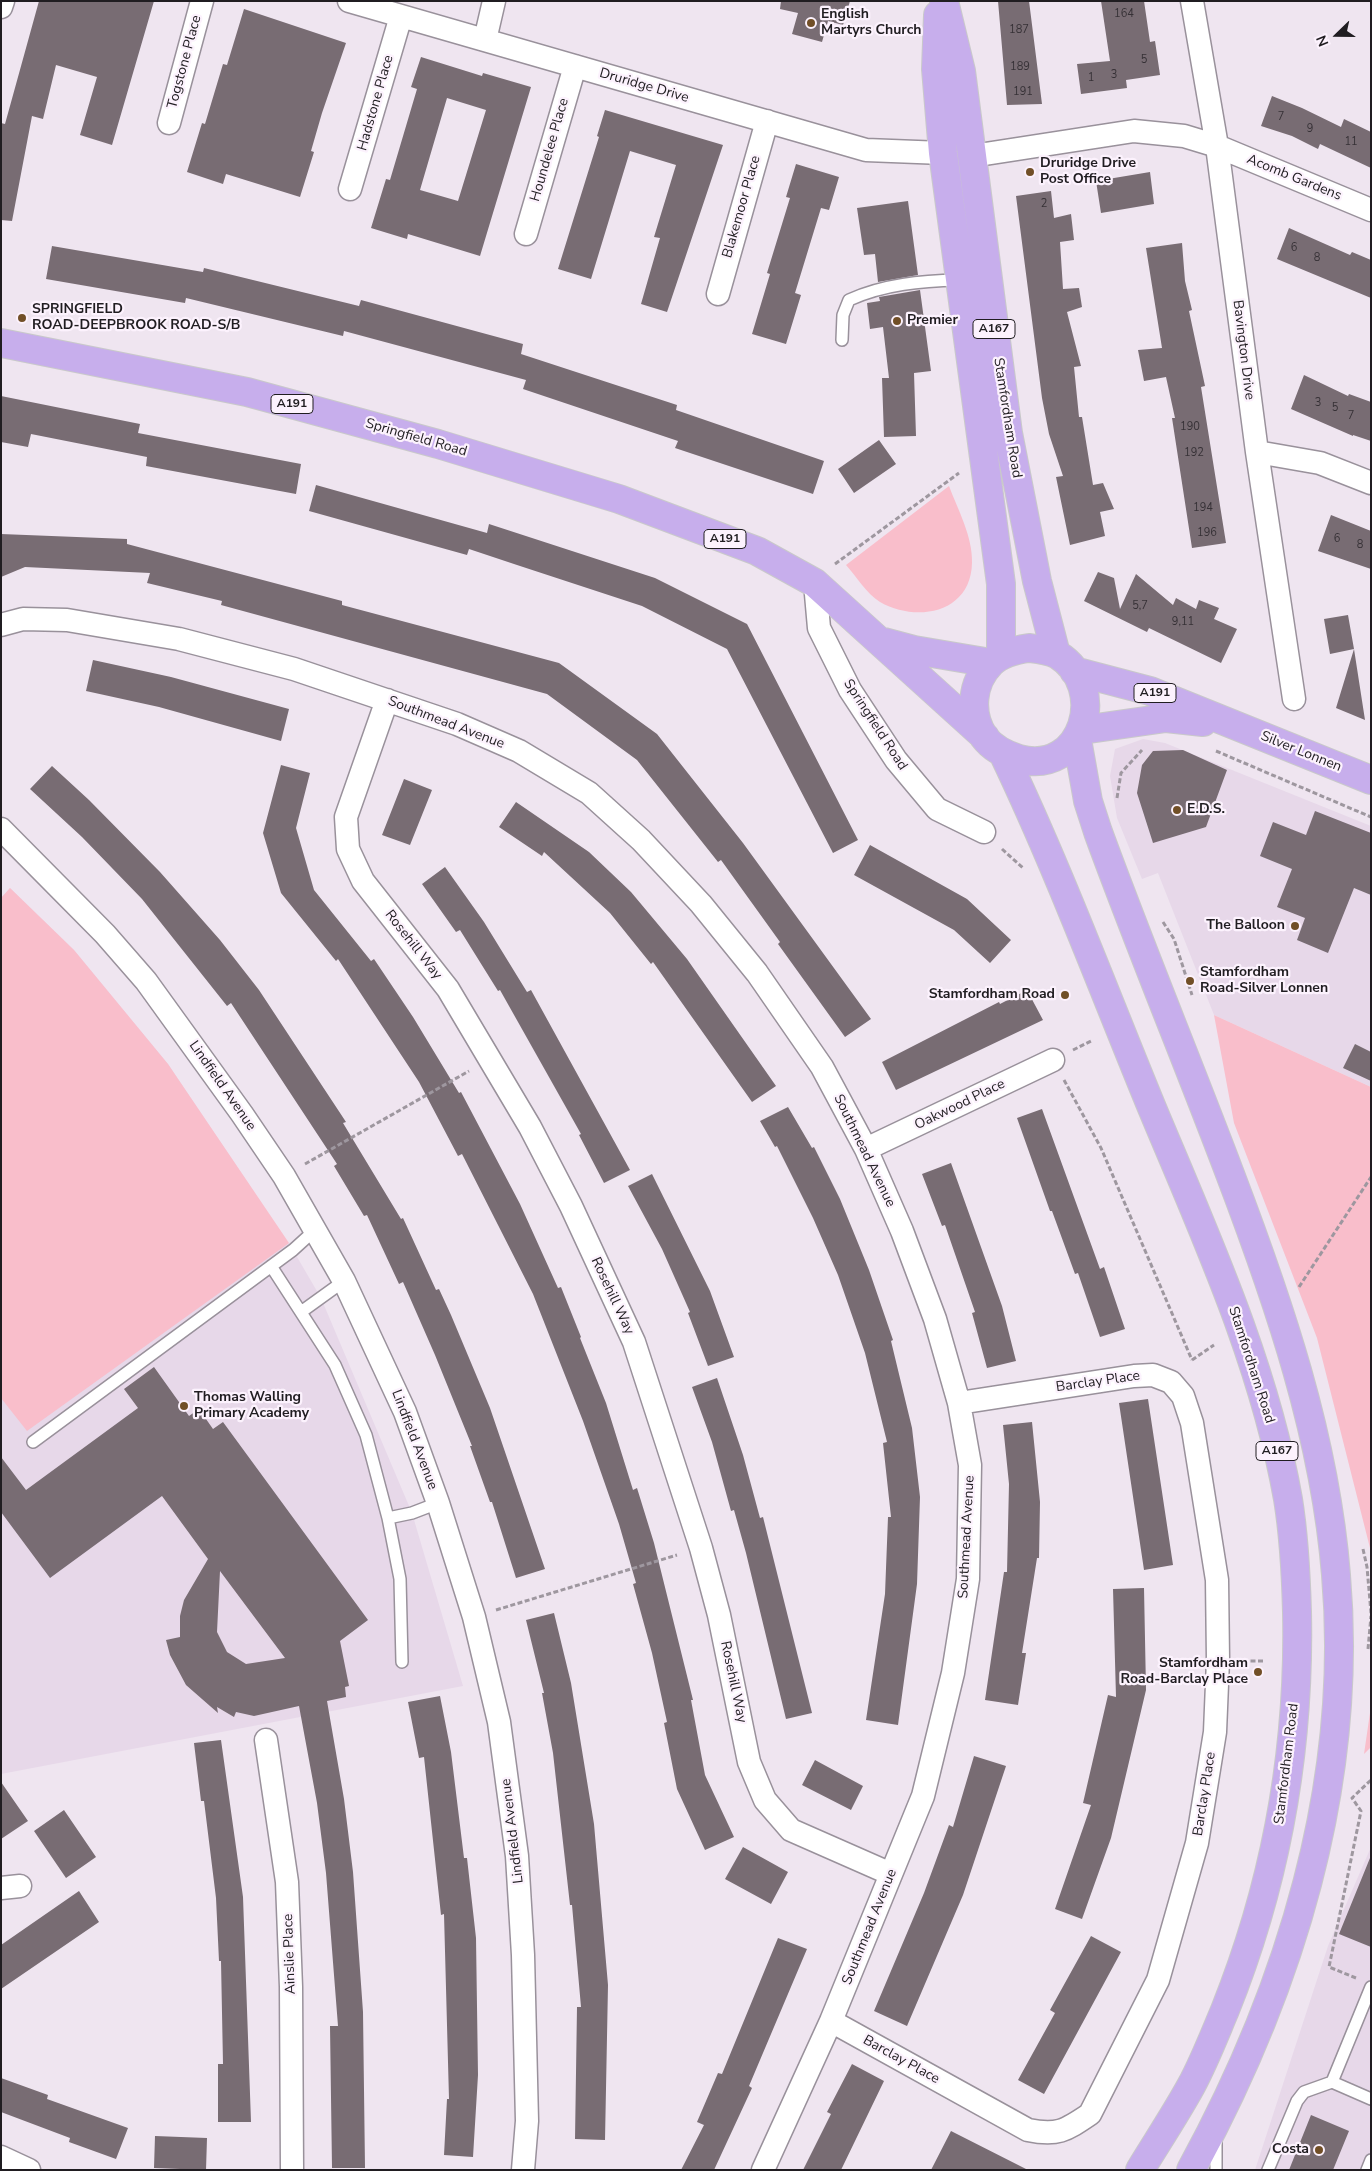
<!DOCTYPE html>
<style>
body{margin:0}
#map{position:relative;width:1372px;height:2171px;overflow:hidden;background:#efe5f0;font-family:"Nunito Sans",sans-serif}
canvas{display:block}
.frame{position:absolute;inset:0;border:2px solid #201d21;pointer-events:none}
.north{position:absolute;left:1312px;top:10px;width:50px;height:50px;-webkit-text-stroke:4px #fcf2fd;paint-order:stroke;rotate:248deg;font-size:14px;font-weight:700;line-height:20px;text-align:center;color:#201d21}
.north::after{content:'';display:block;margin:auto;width:18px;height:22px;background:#201d21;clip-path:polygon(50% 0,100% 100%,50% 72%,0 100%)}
</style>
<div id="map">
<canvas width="1372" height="2171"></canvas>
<div class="frame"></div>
<div class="north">N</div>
</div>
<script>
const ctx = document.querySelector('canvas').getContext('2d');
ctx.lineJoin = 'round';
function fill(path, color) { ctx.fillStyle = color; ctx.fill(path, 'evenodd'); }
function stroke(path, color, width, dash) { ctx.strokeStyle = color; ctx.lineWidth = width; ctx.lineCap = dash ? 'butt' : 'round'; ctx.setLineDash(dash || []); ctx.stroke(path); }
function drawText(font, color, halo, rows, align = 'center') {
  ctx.font = font + ' "Nunito Sans",sans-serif'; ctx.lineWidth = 4.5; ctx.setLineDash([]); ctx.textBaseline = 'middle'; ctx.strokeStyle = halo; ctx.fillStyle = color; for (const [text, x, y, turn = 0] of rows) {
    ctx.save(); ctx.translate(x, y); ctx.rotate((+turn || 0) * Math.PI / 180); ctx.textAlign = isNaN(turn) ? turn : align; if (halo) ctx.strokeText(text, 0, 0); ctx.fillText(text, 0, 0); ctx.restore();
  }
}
fill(new Path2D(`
 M 1143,739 L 1165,743 L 1371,826 L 1371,1087 L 1214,1015 L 1158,873 L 1142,879 L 1117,818 L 1110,776 L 1115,749 Z
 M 10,888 L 74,950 L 168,1064 L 293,1250 L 321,1298 L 412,1513 L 463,1686 L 1,1774 L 1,898 Z
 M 1371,1847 L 1371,2170 L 1255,2170 L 1328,1946 Z`), '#e7d8e9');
fill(new Path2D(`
 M 949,486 C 958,510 973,537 972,563 C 971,613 917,623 880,602 C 867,594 856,576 846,565 Z
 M 10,888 L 74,950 L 168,1064 L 289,1243 L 27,1431 L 1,1398 L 1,898 Z
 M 1214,1015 L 1371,1087 L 1371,1552 L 1317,1338 L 1234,1123 Z
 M 1371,1706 L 1371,1747 L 1364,1754 Z`), '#f9becb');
fill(new Path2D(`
 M 39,1 L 154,1 L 112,145 L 80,135 L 97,77 L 56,65 L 43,119 L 32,116 L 12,221 L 1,220 L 1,123 L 5,124 Z
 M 781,1 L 850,1 L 843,25 L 828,21 L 822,42 L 792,34 L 798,13 L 780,9 Z
 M 998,1 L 1029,1 L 1042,104 L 1007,105 Z
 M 1101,1 L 1144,1 L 1150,42 L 1155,41 L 1160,75 L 1126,80 L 1127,88 L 1081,94 L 1077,64 L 1110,61 Z
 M 244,9 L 346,43 L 322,113 L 311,151 L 314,152 L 300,197 L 226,174 L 223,184 L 187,172 L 202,123 L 205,124 L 223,64 L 227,65 Z
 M 421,57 L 482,76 L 483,73 L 531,87 L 480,256 L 408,234 L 407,239 L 371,228 L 386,179 L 390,180 L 417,89 L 411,87 ZM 447,98 L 486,110 L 458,201 L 420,190 Z
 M 1272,96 L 1302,108 L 1341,127 L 1344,119 L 1371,132 L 1371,168 L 1320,144 L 1318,149 L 1292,136 L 1261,126 Z
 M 605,110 L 723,145 L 667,312 L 641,304 L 660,238 L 654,237 L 676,165 L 630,151 L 591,279 L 558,269 L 599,137 L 597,136 Z
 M 796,164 L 839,177 L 829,210 L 821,208 L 795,293 L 801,295 L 786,344 L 752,334 L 770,274 L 767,273 L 790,198 L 786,197 Z
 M 1150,172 L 1154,204 L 1101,213 L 1096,181 Z
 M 1051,191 L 1054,218 L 1071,214 L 1074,240 L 1060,242 L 1063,289 L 1079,288 L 1082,307 L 1067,312 L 1081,366 L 1074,367 L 1079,417 L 1082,417 L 1093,485 L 1103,483 L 1114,509 L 1100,512 L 1105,536 L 1070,545 L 1056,477 L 1063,476 L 1049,434 L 1042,398 L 1016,196 Z
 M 908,201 L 918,275 L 878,282 L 875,254 L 864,255 L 857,208 Z
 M 1289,228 L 1350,255 L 1352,252 L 1371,260 L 1371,298 L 1277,259 Z
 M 1182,243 L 1185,281 L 1192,310 L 1189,311 L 1205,386 L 1201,387 L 1226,543 L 1192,548 L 1172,418 L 1175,418 L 1166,377 L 1144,381 L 1138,350 L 1162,348 L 1146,248 Z
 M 52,246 L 203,272 L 204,268 L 359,306 L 361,300 L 523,344 L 521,354 L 677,405 L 676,410 L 824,461 L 813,494 L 675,448 L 678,441 L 523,389 L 526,380 L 344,331 L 343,336 L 186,298 L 185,303 L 46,279 Z
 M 920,290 L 931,371 L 914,373 L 916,436 L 884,437 L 882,378 L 889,378 L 883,327 L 870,329 L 867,303 L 880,301 L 879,297 Z
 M 1304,375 L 1348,396 L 1349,394 L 1371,402 L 1371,441 L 1353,435 L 1353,436 L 1291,409 Z
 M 1,396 L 140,424 L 138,433 L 301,464 L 296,494 L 146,466 L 147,457 L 31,434 L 28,447 L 1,442 Z
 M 879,440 L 896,464 L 854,493 L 838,469 Z
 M 316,485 L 487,533 L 489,524 L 655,578 L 747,624 L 858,840 L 833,853 L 727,649 L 642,606 L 517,565 L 469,549 L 467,555 L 309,511 Z
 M 1331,515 L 1371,531 L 1371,569 L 1318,551 Z
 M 1,534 L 127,539 L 127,544 L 342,601 L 342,605 L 559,663 L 657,734 L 743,843 L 871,1019 L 845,1037 L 778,944 L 780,942 L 721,860 L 718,862 L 637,760 L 547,694 L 221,605 L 222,601 L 147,583 L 150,573 L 25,567 L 1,577 Z
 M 1098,572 L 1114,578 L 1120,609 L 1136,574 L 1173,605 L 1176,598 L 1196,609 L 1199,600 L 1219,608 L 1214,619 L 1237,629 L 1221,663 L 1149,628 L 1147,632 L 1084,601 Z
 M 1348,615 L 1354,649 L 1365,720 L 1336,708 L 1354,649 L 1330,654 L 1324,619 Z
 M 93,660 L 171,677 L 289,709 L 281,741 L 159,707 L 86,691 Z
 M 1183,750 L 1227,770 L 1206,827 L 1153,843 L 1137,793 L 1142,765 L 1153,751 Z
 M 281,765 L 310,773 L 296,828 L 314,890 L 371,961 L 374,959 L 413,1017 L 459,1093 L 461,1092 L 520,1204 L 558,1288 L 561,1287 L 581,1337 L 580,1338 L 606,1403 L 633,1490 L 637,1488 L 654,1543 L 693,1700 L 691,1700 L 705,1775 L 734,1837 L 705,1850 L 677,1789 L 664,1723 L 667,1722 L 652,1653 L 633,1584 L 636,1583 L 619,1524 L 583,1421 L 533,1294 L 462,1154 L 458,1156 L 419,1082 L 338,959 L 336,961 L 281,893 L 263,833 Z
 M 52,766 L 89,800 L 160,872 L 220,940 L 259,990 L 346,1122 L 343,1123 L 401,1219 L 403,1218 L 436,1290 L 439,1289 L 451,1315 L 490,1408 L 545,1569 L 516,1578 L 492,1502 L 490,1502 L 470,1446 L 472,1446 L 435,1355 L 403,1282 L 399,1284 L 367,1215 L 364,1216 L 334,1166 L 337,1164 L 231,1003 L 227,1006 L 142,899 L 82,837 L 30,789 Z
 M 404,779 L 432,790 L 410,845 L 382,835 Z
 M 516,802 L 589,852 L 631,892 L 687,959 L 776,1086 L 752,1102 L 653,962 L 651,964 L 610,913 L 544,852 L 542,856 L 499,827 Z
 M 1315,811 L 1371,833 L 1371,895 L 1354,888 L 1328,953 L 1297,940 L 1305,918 L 1277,907 L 1292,869 L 1260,856 L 1273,822 L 1306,835 Z
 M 870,845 L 967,899 L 1011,940 L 990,963 L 954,930 L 854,875 Z
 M 445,867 L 484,922 L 527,992 L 531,990 L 630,1170 L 604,1183 L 579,1135 L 581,1134 L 500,990 L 498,991 L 460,930 L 456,932 L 422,884 Z
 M 1027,990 L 1043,1020 L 896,1090 L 882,1062 L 999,1002 L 1000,1004 Z
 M 1355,1044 L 1371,1052 L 1371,1081 L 1343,1068 Z
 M 788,1107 L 812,1148 L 814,1147 L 840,1199 L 869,1270 L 893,1340 L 891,1341 L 912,1428 L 920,1497 L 917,1584 L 898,1725 L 866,1720 L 885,1594 L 888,1517 L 891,1517 L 883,1443 L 887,1442 L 865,1353 L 838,1275 L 813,1218 L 777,1146 L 775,1147 L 760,1121 Z
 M 1042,1109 L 1100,1269 L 1104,1267 L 1125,1329 L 1100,1337 L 1078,1273 L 1075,1274 L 1052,1211 L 1050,1211 L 1017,1118 Z
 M 951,1163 L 1002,1306 L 1016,1361 L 987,1368 L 972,1313 L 975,1312 L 945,1225 L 942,1226 L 922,1174 Z
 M 652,1174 L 710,1291 L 734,1357 L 708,1366 L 688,1313 L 690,1312 L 662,1249 L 628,1186 Z
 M 154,1367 L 189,1416 L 199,1409 L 213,1429 L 223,1422 L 368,1620 L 340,1641 L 349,1686 L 345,1687 L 346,1697 L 327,1701 L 344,1799 L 353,1872 L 363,2012 L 365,2168 L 332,2168 L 330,2026 L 338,2026 L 326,1873 L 317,1803 L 299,1706 L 254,1716 L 236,1712 L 234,1717 L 217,1707 L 218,1713 L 186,1685 L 170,1655 L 166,1640 L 180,1637 L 180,1616 L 184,1600 L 208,1559 L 162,1496 L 50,1578 L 1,1512 L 1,1457 L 26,1490 L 138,1408 L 124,1389 ZM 220,1571 L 285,1658 L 246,1664 L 227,1652 L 217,1632 Z
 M 717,1378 L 743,1455 L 760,1518 L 763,1517 L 812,1713 L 786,1719 L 746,1553 L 734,1510 L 731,1511 L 712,1442 L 692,1387 Z
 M 1148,1399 L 1173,1565 L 1144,1570 L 1119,1403 Z
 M 1032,1422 L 1040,1502 L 1039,1558 L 1037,1558 L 1022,1653 L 1026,1653 L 1018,1705 L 985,1700 L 1004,1572 L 1007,1572 L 1009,1484 L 1003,1425 Z
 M 1144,1588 L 1146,1690 L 1111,1838 L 1082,1919 L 1055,1909 L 1091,1805 L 1083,1803 L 1108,1695 L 1116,1697 L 1113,1589 Z
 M 554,1613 L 571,1683 L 594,1824 L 608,1985 L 605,2140 L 575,2139 L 577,2007 L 581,2007 L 572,1905 L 570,1905 L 553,1753 L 542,1693 L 544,1693 L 526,1620 Z
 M 440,1696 L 451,1752 L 464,1858 L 467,1858 L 476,1938 L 478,2075 L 473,2157 L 444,2155 L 447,2099 L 449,2099 L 444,1914 L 441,1915 L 424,1757 L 419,1758 L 408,1702 Z
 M 221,1740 L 243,1897 L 251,2122 L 218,2122 L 218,2064 L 223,2064 L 221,1961 L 219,1961 L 216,1898 L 204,1801 L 201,1801 L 194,1743 Z
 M 974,1756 L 1006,1766 L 963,1895 L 907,2026 L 874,2011 L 924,1893 L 949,1825 L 953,1827 Z
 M 815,1760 L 863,1786 L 851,1810 L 802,1785 Z
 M 1,1782 L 28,1821 L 1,1839 Z
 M 64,1810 L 96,1857 L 66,1878 L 34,1831 Z
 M 743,1847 L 788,1872 L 771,1904 L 725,1879 Z
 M 1370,1858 L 1371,1858 L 1371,1947 L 1339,1934 Z
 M 79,1891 L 99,1922 L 1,1989 L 1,1945 Z
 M 1091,1936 L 1121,1952 L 1044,2094 L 1018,2080 L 1055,2013 L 1050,2010 Z
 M 778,1938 L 807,1949 L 749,2086 L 752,2088 L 714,2170 L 681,2170 L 704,2125 L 697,2122 L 718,2073 L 722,2074 Z
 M 852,2064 L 884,2081 L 841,2170 L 803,2170 L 831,2114 L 827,2112 Z
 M 1,2078 L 48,2095 L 47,2099 L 128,2128 L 116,2159 L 69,2142 L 70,2138 L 1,2112 Z
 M 1311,2115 L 1349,2131 L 1333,2170 L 1289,2170 Z
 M 951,2131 L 1028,2170 L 931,2170 Z
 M 155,2136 L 207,2138 L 206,2170 L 154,2168 Z`), '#786c73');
const lane = new Path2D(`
 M 842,340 L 843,315 L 849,300 C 884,284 922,281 959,280
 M 271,1266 L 335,1365 L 366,1435 L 388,1518 L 400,1579 L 402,1662
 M 301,1312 L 344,1281
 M 33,1442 L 293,1250 L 315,1230
 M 388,1518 L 412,1513 L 438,1503
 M 1332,2082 L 1371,1987
 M 1216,2137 L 1216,2170
 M 1268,2170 L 1297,2101 L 1304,2092 L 1332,2082 L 1371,2099
 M 1367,2170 L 1371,2160`);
const street = new Path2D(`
 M 349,1 L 866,150 L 943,153
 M 1192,1 L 1217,146 L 1257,452 L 1294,699
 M 1,7 L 3,1
 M 485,40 L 494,1
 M 169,123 L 202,1
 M 972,156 L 1134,131 L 1184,136 L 1217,146 L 1371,210
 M 350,189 L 401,16
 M 526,234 L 575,66
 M 718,294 L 767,121
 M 1257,452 L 1320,463 L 1371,483
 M 815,583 L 819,628 L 850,690 L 896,760 L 937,809 L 984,832
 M 1,625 L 23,619 L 67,620 L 179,639 L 294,669 L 457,724 L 519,751 L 589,793 L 641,840 L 701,904 L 757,973 L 822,1067 L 866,1149 L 902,1231 L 935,1319 L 959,1403 L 970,1465 L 968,1579 L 953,1673 L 923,1796 L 831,2021 L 763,2170
 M 387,700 L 346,817 L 348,849 L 363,881 L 448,989 L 530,1127 L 571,1206 L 634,1342 L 701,1548 L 719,1615 L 749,1762 L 765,1800 L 791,1830 L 891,1874
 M 1,829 L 105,934 L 146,981 L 242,1114 L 284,1176 L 344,1281 L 405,1412 L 438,1503 L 474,1617 L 499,1722 L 517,1856 L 523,1955 L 527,2121 L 523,2170
 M 866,1149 L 1053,1060
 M 266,1740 L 287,1882 L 291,1987 L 292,2170
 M 1,1888 L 20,1886
 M 831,2021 L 1028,2130 C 1057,2136 1065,2131 1090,2114 L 1158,1980 L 1197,1843 L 1215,1732 L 1218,1660 L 1217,1580 L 1192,1423 L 1183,1396 L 1171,1382 L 1153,1375 L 1134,1376 L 959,1403
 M 1,2157 L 29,2170`);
const primary = new Path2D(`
 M 944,1 L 961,71 L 1008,433 L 1037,581 L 1056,654
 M 938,15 L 936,69 L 943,153 L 1001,584 L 1001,656
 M 1,343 L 247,392 L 438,444 L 619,499 L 757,551 L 815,583 L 985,737
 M 884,642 L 914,650 L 991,663
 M 1029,648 C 1038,649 1049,650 1058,655 C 1109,687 1084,776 1019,759 C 1006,755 993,749 984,737 C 969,714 971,683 991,663 C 1000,654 1015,650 1029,648 Z
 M 1074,671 L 1150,691 L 1371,780
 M 1082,730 L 1166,718 L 1203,722
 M 1077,739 L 1088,801 L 1098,832 C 1140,947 1187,1060 1230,1174 C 1279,1303 1325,1437 1336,1575 C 1354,1783 1290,1989 1191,2170
 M 1003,753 C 1058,868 1103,989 1152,1108 C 1205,1235 1264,1363 1288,1499 C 1294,1536 1296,1575 1297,1612 C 1300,1750 1276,1883 1225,2010 C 1214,2036 1204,2062 1191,2086 C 1175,2115 1157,2142 1140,2170`);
stroke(lane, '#99919b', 14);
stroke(street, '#99919b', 25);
stroke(primary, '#c9c9ca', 30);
stroke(new Path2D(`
 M 835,564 L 959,473
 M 1216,751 L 1371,817
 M 1117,798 L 1121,773 L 1142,750
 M 1002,849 L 1023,868
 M 1163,922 L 1174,939 L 1192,995
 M 1073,1050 L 1091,1041
 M 1064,1080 L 1101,1148 L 1192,1360
 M 305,1164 L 469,1071
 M 1299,1287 L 1371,1177
 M 1192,1360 L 1214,1345
 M 1363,1549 L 1367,1567 L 1371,1613
 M 496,1610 L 677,1555
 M 1368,1649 L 1371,1616
 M 1243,1661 L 1265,1661
 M 1356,1978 L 1329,1967 L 1361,1811 L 1352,1798 L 1371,1780`), '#9e979f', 3, [5, 2.5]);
stroke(lane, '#fff', 11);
stroke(street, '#fff', 22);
stroke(primary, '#c7aeec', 28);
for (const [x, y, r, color] of [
 [811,23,5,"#714f27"],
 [1030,172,5,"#714f27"],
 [22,318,5,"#714f27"],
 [897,321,5,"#714f27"],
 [1177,810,5,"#714f27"],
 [1295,926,5,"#714f27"],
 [1190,981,5,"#714f27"],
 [1065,995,5,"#714f27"],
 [184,1406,5,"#714f27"],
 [1258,1672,5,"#714f27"],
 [1319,2150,5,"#714f27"]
]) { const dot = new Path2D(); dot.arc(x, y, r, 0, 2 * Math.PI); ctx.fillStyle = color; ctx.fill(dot); stroke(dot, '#fcf2fd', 2); }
drawText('11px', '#363136', null, [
 ["164",1124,14],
 ["187",1019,30],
 ["5",1144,60],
 ["189",1020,67],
 ["3",1114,75],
 ["1",1091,78],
 ["191",1023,92],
 ["7",1281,117],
 ["9",1310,129],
 ["11",1351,142],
 ["2",1044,204],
 ["6",1294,248],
 ["8",1317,258],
 ["3",1318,403],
 ["5",1335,408],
 ["7",1351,416],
 ["190",1190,427],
 ["192",1194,453],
 ["194",1203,508],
 ["196",1207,533],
 ["6",1337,539],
 ["8",1360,545],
 ["5,7",1140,606],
 ["9,11",1183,622]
]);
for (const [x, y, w] of [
 [994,329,42],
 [292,404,42],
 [725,539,42],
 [1155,693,42],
 [1277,1451,42]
]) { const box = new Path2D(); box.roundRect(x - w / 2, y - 9.5, w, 19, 4); ctx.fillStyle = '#fcf2fd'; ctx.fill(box); stroke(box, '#201d21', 1); }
drawText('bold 12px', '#201d21', null, [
 ["A167",994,329],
 ["A191",292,404],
 ["A191",725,539],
 ["A191",1155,693],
 ["A167",1277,1451]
]);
drawText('bold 14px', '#201d21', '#fcf2fd', [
 ["English",821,15],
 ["Martyrs Church",821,31],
 ["Druridge Drive",1040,164],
 ["Post Office",1040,180],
 ["SPRINGFIELD",32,310],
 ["ROAD-DEEPBROOK ROAD-S/B",32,326],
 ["Premier",907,321],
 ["E.D.S.",1187,810],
 ["The Balloon",1285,926,"right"],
 ["Stamfordham",1200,973],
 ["Road-Silver Lonnen",1200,989],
 ["Stamfordham Road",1055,995,"right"],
 ["Thomas Walling",194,1398],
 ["Primary Academy",194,1414],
 ["Stamfordham",1248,1664,"right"],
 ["Road-Barclay Place",1248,1680,"right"],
 ["Costa",1309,2150,"right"]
], 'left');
drawText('14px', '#201d21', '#fcf2fd', [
 ["Togstone Place",185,62,-75],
 ["Druridge Drive",644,86,16],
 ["Hadstone Place",376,103,-74],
 ["Houndelee Place",550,150,-74],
 ["Acomb Gardens",1294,178,22],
 ["Blakemoor Place",742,207,-74],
 ["Bavington Drive",1243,350,83],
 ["Stamfordham Road",1007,418,81],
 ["Springfield Road",416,438,16],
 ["Southmead Avenue",446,723,21],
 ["Springfield Road",875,725,57],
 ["Silver Lonnen",1301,752,22],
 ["Rosehill Way",413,945,52],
 ["Lindfield Avenue",222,1086,55],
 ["Oakwood Place",960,1105,-26],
 ["Southmead Avenue",864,1151,64],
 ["Rosehill Way",612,1296,65],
 ["Stamfordham Road",1251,1365,72],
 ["Barclay Place",1098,1382,-8],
 ["Lindfield Avenue",414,1440,69],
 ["Southmead Avenue",967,1537,-87],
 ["Rosehill Way",733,1682,78],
 ["Stamfordham Road",1287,1764,-83],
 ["Barclay Place",1205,1794,-81],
 ["Lindfield Avenue",513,1831,-97],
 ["Southmead Avenue",870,1927,-68],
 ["Ainslie Place",290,1954,-92],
 ["Barclay Place",901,2060,29]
]);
</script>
